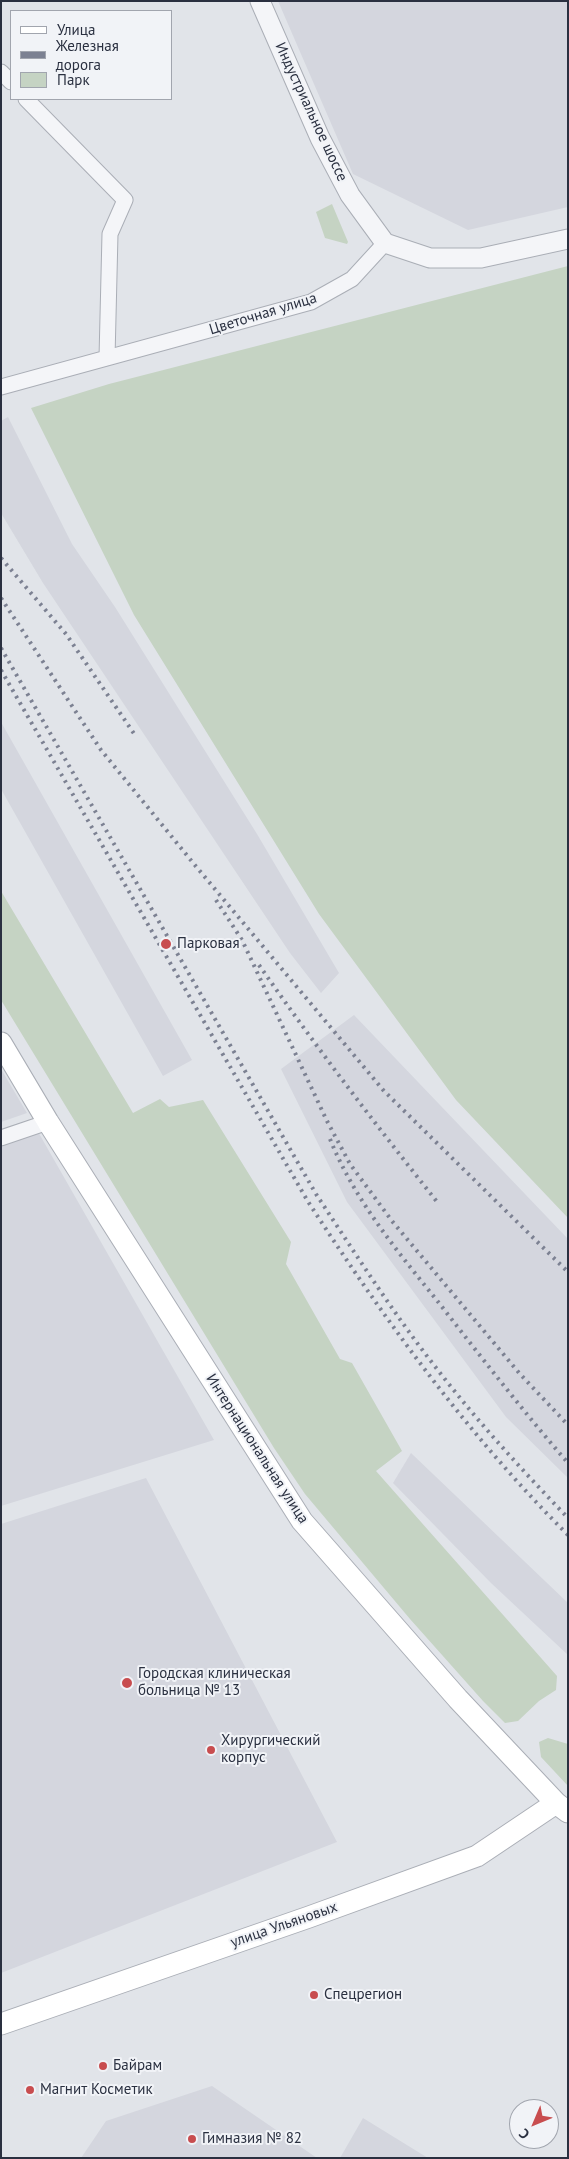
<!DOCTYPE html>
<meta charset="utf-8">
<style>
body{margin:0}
#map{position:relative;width:569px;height:2159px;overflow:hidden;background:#e1e4e9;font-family:"PT Sans",sans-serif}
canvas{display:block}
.frame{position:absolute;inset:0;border:2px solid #2a3040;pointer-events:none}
.legend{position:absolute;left:10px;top:10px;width:162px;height:90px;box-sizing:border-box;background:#f1f3f7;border:1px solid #a1a5ae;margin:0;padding:6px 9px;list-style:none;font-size:15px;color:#2a3040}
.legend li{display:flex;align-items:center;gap:10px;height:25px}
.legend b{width:25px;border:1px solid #a1a5ae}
.north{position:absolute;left:509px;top:2099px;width:50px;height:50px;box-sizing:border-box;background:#f1f3f7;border:1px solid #a1a5ae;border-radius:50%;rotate:225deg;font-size:14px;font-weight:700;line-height:20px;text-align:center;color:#2a3040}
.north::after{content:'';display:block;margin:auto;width:18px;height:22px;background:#c84d4f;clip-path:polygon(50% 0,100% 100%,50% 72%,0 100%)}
</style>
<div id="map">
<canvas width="569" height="2159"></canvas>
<div class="frame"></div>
<ul class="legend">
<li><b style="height:6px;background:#fff"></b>Улица</li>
<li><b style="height:6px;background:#7c8192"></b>Железная дорога</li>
<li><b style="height:14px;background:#c5d3c3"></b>Парк</li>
</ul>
<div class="north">С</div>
</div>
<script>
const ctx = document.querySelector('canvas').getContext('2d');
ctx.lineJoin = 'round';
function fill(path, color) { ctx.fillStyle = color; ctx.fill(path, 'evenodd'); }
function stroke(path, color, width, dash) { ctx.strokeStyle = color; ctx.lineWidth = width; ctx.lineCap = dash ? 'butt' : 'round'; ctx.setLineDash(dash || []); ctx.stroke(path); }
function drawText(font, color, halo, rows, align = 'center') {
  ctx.font = font + ' "PT Sans",sans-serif'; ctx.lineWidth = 4; ctx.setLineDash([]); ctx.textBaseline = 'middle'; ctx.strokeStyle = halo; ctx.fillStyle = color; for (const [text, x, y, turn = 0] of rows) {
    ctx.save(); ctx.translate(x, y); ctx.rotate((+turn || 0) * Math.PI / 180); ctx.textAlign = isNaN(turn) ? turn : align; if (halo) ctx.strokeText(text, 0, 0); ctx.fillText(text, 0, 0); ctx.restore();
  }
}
fill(new Path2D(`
 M 278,1 L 568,1 L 568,207 L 468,230 L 353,174 Z
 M 8,417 L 72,544 L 115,607 L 257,834 L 339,973 L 321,993 L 290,953 L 43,583 L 1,513 L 1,421 Z
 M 1,722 L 192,1060 L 163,1076 L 1,789 Z
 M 354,1015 L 568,1239 L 568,1478 L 506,1417 L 347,1202 L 281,1069 Z
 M 1,1069 L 27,1113 L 1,1122 Z
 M 37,1130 L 214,1440 L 1,1506 L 1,1142 Z
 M 411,1453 L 568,1603 L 568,1655 L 491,1583 L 393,1483 Z
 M 146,1478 L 337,1842 L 1,1973 L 1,1524 Z
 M 212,2086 L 317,2158 L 81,2158 L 106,2121 Z
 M 363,2118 L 428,2158 L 340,2158 Z`), '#d4d6de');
fill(new Path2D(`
 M 332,204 L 348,242 L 347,244 L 325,238 L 316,212 Z
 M 568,266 L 568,1218 L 456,1100 L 319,914 L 134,615 L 31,408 L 109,384 Z
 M 1,891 L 133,1113 L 160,1099 L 169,1107 L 203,1100 L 291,1242 L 286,1264 L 340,1359 L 352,1363 L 402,1451 L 376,1471 L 557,1676 L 556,1690 L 539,1701 L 518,1721 L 505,1723 L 483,1701 L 410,1619 L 305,1494 L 274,1448 L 1,1000 Z
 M 548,1738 L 568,1744 L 568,1786 L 541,1757 L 539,1742 Z`), '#c5d3c3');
const minor = new Path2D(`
 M 1,72 L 11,82
 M 26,99 L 125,200 L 110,234 L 107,358
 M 1,387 L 311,302 L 352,279 L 385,243
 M 1,1138 L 48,1122`);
const tertiary = new Path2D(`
 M 260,1 L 320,138 L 350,195 L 385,243 L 430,258 L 481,258 L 568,239`);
const secondary = new Path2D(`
 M 1,1043 L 48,1122 L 302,1521 L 458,1699 L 556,1803 L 568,1812
 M 1,2024 L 309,1917 L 477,1856 L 556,1803`);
stroke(minor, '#aaaeb6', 17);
stroke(tertiary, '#aaaeb6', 21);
stroke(secondary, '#aaaeb6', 23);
stroke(minor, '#f4f5f8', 15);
stroke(tertiary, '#f4f5f8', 19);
stroke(secondary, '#fff', 21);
stroke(new Path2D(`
 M 1,558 L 66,634 L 135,735
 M 1,598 L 101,750 L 194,864 L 384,1091 L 568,1272
 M 1,648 L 316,1194 C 355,1253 393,1313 437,1369 C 478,1422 522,1470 568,1518
 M 1,670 L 307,1200 C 384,1319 467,1434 568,1535
 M 216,900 L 242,940 L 327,1121 L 350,1164 L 392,1221 L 520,1374 L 568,1425
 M 259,965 C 316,1047 376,1125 438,1203
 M 330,1139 C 355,1201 398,1252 439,1303 C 481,1357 523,1411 568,1463`), '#7c8192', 4, [2.5, 5]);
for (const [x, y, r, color] of [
 [166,944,6,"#c84d4f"],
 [127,1683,6,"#c84d4f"],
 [211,1750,5,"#c84d4f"],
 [314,1995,5,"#c84d4f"],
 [103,2066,5,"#c84d4f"],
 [30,2090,5,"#c84d4f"],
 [192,2139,5,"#c84d4f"]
]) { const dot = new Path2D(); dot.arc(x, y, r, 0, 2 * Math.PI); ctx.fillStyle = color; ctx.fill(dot); stroke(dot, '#f1f3f7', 2); }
drawText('15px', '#2a3040', '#f1f3f7', [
 ["Индустриальное шоссе",311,112,65],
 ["Цветочная улица",263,314,-17],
 ["Интернациональная улица",257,1449,57],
 ["улица Ульяновых",284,1925,-19]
]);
drawText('15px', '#2a3040', '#f1f3f7', [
 ["Парковая",177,944],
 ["Городская клиническая",138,1674],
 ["больница № 13",138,1691],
 ["Хирургический",221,1741],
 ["корпус",221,1758],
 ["Спецрегион",324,1995],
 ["Байрам",113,2066],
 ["Магнит Косметик",40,2090],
 ["Гимназия № 82",202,2139]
], 'left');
</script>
